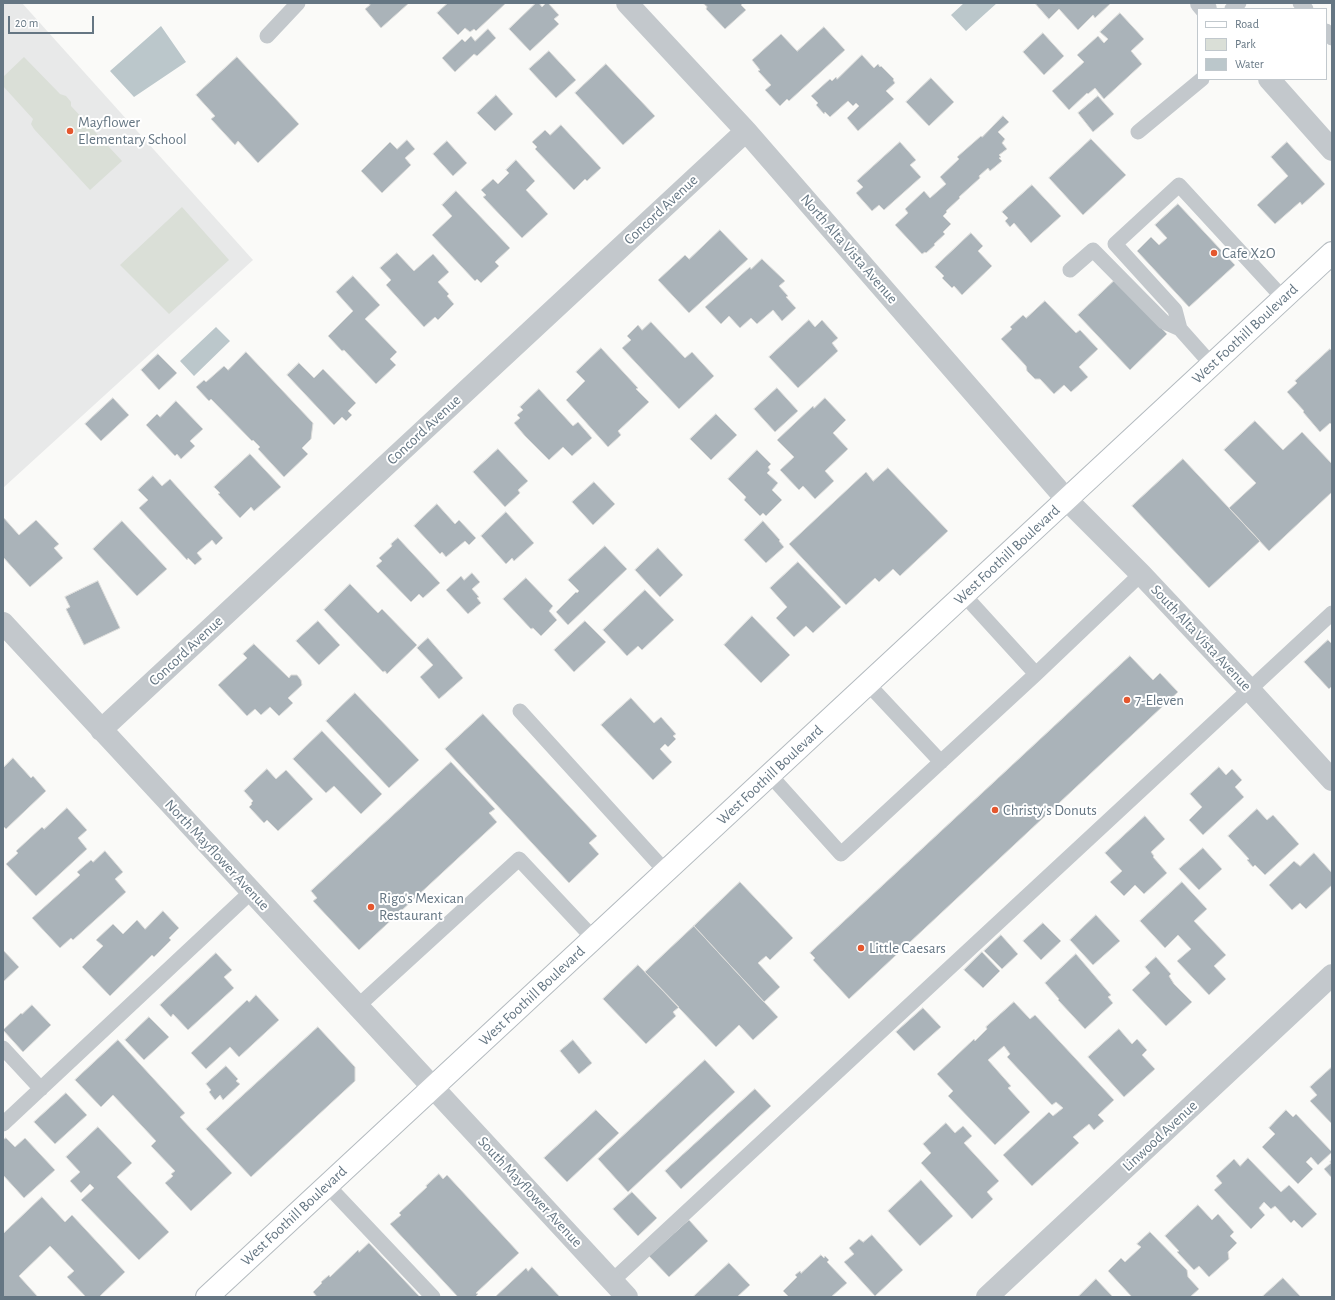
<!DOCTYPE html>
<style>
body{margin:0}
#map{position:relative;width:1335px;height:1300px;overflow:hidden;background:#fafaf8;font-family:"Alegreya Sans",sans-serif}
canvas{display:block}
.frame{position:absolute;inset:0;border:4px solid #657683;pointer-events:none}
.legend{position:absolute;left:1197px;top:8px;width:130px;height:72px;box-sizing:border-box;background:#fff;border:1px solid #c1c8cd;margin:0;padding:5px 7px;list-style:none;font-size:12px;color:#657683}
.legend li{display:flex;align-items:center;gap:8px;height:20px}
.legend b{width:20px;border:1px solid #c1c8cd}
.scale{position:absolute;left:8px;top:16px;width:86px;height:18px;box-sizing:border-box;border:2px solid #657683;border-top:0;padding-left:5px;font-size:12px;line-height:14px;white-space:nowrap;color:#657683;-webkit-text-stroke:3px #fff;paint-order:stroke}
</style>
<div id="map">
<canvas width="1335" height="1300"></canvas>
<div class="frame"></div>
<ul class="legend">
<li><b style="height:5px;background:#fff"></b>Road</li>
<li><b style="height:11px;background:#dadfd7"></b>Park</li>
<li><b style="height:11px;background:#bbc7cb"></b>Water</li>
</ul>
<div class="scale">20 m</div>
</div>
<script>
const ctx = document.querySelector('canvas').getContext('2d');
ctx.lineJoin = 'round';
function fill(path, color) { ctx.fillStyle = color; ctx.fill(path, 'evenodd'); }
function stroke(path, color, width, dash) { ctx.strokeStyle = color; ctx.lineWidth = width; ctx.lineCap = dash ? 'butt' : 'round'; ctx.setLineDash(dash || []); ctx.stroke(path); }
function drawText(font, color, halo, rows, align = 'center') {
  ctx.font = font + ' "Alegreya Sans",sans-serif'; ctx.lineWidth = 4; ctx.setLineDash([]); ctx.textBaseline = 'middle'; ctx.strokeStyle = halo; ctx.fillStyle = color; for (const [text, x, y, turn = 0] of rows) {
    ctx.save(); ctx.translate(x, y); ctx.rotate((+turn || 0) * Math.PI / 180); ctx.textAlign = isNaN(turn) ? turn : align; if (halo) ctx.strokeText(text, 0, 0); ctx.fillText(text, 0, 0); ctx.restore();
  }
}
fill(new Path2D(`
 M 3,3 L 22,3 L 253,260 L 3,488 Z`), '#e8e9e9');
fill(new Path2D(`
 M 24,57 L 60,94 L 66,96 L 71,102 L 71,106 L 122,161 L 90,190 L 34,129 L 31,124 L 33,119 L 3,86 L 3,77 Z
 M 182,207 L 229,260 L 169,314 L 120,265 Z`), '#dadfd7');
fill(new Path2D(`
 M 964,3 L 997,3 L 966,31 L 951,15 Z
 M 161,26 L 186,62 L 134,97 L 110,71 Z
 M 216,327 L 230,341 L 194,376 L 180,361 Z`), '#bbc7cb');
const building = new Path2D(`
 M 368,3 L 409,3 L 381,28 L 365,9 L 370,5 Z
 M 448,3 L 506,3 L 476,31 L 474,29 L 470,32 L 465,28 L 458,35 L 437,13 Z
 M 536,3 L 539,3 L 542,7 L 546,3 L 548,3 L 559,15 L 554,19 L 559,24 L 530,51 L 509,29 Z
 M 703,3 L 743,3 L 741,5 L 746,10 L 725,29 L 706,9 L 707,7 Z
 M 1035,3 L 1111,3 L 1095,18 L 1093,15 L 1078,30 L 1059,9 L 1049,19 Z
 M 1120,13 L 1144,39 L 1131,51 L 1142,64 L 1104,99 L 1095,88 L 1088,94 L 1087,93 L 1069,110 L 1052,91 L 1084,62 L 1077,55 L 1098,36 L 1104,43 L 1108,39 L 1100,32 Z
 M 824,27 L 845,50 L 789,101 L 787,99 L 780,106 L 765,90 L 771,85 L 758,71 L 760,70 L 752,60 L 781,34 L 797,51 Z
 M 488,29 L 496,38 L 477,56 L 474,54 L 455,72 L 442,58 L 462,39 L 465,42 L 471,36 L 475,41 Z
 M 1043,33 L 1064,56 L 1044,75 L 1023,52 Z
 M 549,51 L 576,80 L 556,98 L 529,69 Z
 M 862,55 L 874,68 L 878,64 L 880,67 L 881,66 L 894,79 L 893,80 L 895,83 L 886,91 L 894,99 L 858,131 L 847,118 L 859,106 L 856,103 L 853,106 L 848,101 L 830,117 L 825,112 L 824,114 L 816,105 L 818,103 L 811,96 L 830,79 L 832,81 L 836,77 L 837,79 Z
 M 237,57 L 299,124 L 258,163 L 238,141 L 235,145 L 211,119 L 215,116 L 196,95 Z
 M 606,64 L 655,116 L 623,145 L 575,93 Z
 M 931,78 L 954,102 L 929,126 L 906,102 Z
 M 496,95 L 513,114 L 495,131 L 477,113 Z
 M 1098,96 L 1114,114 L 1093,132 L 1078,113 Z
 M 1003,116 L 1009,122 L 998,132 L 1005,139 L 1002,143 L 1007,149 L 999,155 L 1001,157 L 999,158 L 1002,161 L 990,171 L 988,168 L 979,176 L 980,178 L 959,197 L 960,198 L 946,211 L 947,212 L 943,216 L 951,224 L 943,232 L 945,234 L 934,244 L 935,245 L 926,253 L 925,252 L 922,254 L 895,225 L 908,213 L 905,209 L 924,191 L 930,198 L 946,184 L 940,177 L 959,159 L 957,157 L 981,136 L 982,137 Z
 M 561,125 L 601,168 L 587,181 L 585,179 L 574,190 L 535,149 L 537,147 L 532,142 L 545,130 L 550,135 Z
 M 1091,139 L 1126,175 L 1083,215 L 1049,178 Z
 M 407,140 L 415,149 L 405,158 L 411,165 L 382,193 L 361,171 L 390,142 L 397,149 Z
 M 447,141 L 467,163 L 453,176 L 433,154 Z
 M 900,142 L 916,160 L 910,165 L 921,177 L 884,210 L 879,205 L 872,211 L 856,193 L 863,187 L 857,181 Z
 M 1287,142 L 1325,184 L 1302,205 L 1300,202 L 1275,224 L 1257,205 L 1288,176 L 1271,157 Z
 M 516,160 L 535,181 L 526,190 L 548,214 L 522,238 L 483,197 L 486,195 L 481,190 L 493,179 L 498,184 L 509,173 L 506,170 Z
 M 1032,185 L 1061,216 L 1031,243 L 1014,223 L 1010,227 L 1005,221 L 1008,218 L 1002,212 Z
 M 456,191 L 510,248 L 495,262 L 499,266 L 481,283 L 477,279 L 475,281 L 432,235 L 452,216 L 442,205 Z
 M 1178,204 L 1235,265 L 1189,307 L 1137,251 L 1151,237 L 1159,245 L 1167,238 L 1155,225 Z
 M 720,230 L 748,259 L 689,313 L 658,280 L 685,255 L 689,259 Z
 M 971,233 L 983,246 L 978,251 L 992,266 L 962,295 L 954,286 L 952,288 L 942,278 L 944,276 L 935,267 Z
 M 397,253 L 414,271 L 433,254 L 449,272 L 438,282 L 449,294 L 447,296 L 454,304 L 438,320 L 435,317 L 424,327 L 386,285 L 391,280 L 380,268 Z
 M 762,259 L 785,281 L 779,286 L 788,296 L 786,297 L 796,308 L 782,321 L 773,310 L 757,324 L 751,318 L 740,328 L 729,316 L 721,324 L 705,307 L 750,267 L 751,269 Z
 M 353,276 L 380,305 L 365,319 L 397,352 L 390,359 L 396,365 L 376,384 L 344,350 L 342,351 L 328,336 L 353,311 L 336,292 Z
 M 1116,279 L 1167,334 L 1130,370 L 1078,315 Z
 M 1045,301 L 1076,333 L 1080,330 L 1098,349 L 1079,367 L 1088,377 L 1071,392 L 1064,385 L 1054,394 L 1040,379 L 1035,379 L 1027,371 L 1026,366 L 1001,339 L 1012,329 L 1010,327 L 1023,315 L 1026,318 Z
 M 809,320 L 815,327 L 822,320 L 838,338 L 832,343 L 838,351 L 798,388 L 769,357 Z
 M 651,322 L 685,358 L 692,352 L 714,376 L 679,409 L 622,348 L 631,340 L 627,336 L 638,325 L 642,330 Z
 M 601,348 L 638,388 L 636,389 L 649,402 L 618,431 L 621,435 L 608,447 L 566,400 L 585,381 L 576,372 Z
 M 1330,349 L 1332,351 L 1332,425 L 1330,423 L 1320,432 L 1303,412 L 1304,411 L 1287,392 L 1297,383 L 1295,381 Z
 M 246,352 L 313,423 L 311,439 L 302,448 L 308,454 L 284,477 L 258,449 L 260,447 L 253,440 L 252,441 L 211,399 L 209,401 L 196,387 L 204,380 L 206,382 L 224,366 L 228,370 Z
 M 158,354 L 177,373 L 159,390 L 141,370 Z
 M 299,363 L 314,378 L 323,369 L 356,403 L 348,411 L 352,415 L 346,421 L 342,417 L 334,425 L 287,375 Z
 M 777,388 L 798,411 L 775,432 L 754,409 Z
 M 539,389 L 573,426 L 578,422 L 592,438 L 572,456 L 563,447 L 549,460 L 525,436 L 514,423 L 520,418 L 517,415 L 523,410 L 520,407 Z
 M 113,398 L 129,415 L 101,441 L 85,424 Z
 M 825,398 L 846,420 L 833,433 L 848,449 L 825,471 L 834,481 L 815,499 L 803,486 L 799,490 L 780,470 L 794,457 L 777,440 L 813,406 L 814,408 Z
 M 176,401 L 203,429 L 190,441 L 195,446 L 181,459 L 177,454 L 175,456 L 146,425 L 157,414 L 160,417 Z
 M 716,414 L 737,435 L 711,460 L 690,439 Z
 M 1255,421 L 1283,450 L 1302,432 L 1332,464 L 1332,492 L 1269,551 L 1229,508 L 1256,483 L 1224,450 Z
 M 498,449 L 528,481 L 518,490 L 520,493 L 505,507 L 473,472 Z
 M 757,450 L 771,464 L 768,467 L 770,470 L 767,473 L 778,483 L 772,490 L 782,500 L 766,516 L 763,513 L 760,516 L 744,500 L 746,497 L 728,479 Z
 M 250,454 L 281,487 L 254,511 L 251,507 L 240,518 L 218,494 L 220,493 L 214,487 Z
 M 1183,459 L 1260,541 L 1209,588 L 1132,506 Z
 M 888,468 L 948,531 L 900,576 L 893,569 L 879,582 L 875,578 L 846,605 L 789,544 L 866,472 L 873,481 Z
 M 153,476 L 162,486 L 170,479 L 223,538 L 216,545 L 212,540 L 197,553 L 202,559 L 195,565 L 188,558 L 187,560 L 139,508 L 148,500 L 138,490 Z
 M 594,482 L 615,504 L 593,525 L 572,502 Z
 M 437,504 L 455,524 L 459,520 L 476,538 L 469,545 L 465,541 L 446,557 L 442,552 L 440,554 L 414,526 Z
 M 506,512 L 534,543 L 514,561 L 512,558 L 506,564 L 481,536 Z
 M 3,517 L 19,535 L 36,520 L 59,544 L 54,548 L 63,558 L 30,587 L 3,557 Z
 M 122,521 L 167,569 L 137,596 L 93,549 Z
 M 763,521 L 780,540 L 779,541 L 784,547 L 766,563 L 744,540 Z
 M 398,538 L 440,583 L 423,598 L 419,594 L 411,602 L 376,566 L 382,561 L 379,558 L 392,546 L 391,544 Z
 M 605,546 L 627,569 L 568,625 L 556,612 L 576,592 L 577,593 L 579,591 L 568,580 Z
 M 658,548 L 683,575 L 660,597 L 635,570 Z
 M 798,562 L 841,607 L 813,633 L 806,626 L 794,637 L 776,618 L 787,607 L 770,588 Z
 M 472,573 L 480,582 L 472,589 L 479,597 L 477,598 L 481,603 L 468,614 L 446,590 L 461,576 L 464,580 Z
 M 526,578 L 553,606 L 549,611 L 557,620 L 541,636 L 533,628 L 531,629 L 503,599 Z
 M 98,581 L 120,628 L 84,645 L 66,609 L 70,607 L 65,597 Z
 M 350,584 L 378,613 L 382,609 L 417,645 L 387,674 L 385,671 L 383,672 L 324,610 Z
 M 645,590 L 674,620 L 642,650 L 638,646 L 627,656 L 603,630 Z
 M 752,616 L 790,655 L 761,683 L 724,645 Z
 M 318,621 L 340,645 L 319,665 L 296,641 Z
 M 585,621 L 606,642 L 574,672 L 554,650 Z
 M 428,638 L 463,678 L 439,699 L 420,677 L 433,665 L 417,648 Z
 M 1328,640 L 1331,643 L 1332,642 L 1332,686 L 1329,689 L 1304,662 Z
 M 254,644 L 289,678 L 291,675 L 297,675 L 301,680 L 302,685 L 288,698 L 293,703 L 279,716 L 270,707 L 261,715 L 255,709 L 247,716 L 218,685 L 247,658 L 243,654 Z
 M 1130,656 L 1153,680 L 1160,673 L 1178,692 L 849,999 L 813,960 L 815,958 L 810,953 Z
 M 355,693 L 419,760 L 389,788 L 326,721 Z
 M 631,698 L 654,723 L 661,717 L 676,734 L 673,736 L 676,739 L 668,747 L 665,744 L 660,749 L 672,762 L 653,780 L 601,725 Z
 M 483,714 L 597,836 L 589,843 L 599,854 L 569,883 L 445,749 Z
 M 322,731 L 382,794 L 361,814 L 334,786 L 326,793 L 293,759 Z
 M 13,758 L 31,778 L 33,776 L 46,791 L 6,829 L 3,826 L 3,768 Z
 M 451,762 L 495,809 L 489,813 L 497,822 L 359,950 L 313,901 L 317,898 L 311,891 Z
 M 1219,767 L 1226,775 L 1232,769 L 1242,780 L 1235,787 L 1244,797 L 1203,835 L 1189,820 L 1202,807 L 1190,794 Z
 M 267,769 L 276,779 L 286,770 L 313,799 L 278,831 L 267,820 L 264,823 L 249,807 L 252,804 L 251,803 L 253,801 L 244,791 Z
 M 67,808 L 87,830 L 78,838 L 87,849 L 36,896 L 6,864 L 18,853 L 16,851 L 42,827 L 44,829 Z
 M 1257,809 L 1267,820 L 1273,815 L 1299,844 L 1265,875 L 1255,865 L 1253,867 L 1247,860 L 1249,859 L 1228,836 Z
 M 1145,816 L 1165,839 L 1151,852 L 1154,856 L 1153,857 L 1167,873 L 1144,894 L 1135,885 L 1124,896 L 1110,882 L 1122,871 L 1105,853 Z
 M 1203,848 L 1222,869 L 1199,890 L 1179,869 Z
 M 105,851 L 123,872 L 115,879 L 126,892 L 73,940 L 71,938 L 60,948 L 32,918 L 80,875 L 77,872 L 91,860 L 93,862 Z
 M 1314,853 L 1332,873 L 1332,885 L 1306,909 L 1300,903 L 1292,910 L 1269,885 L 1294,861 L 1300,866 Z
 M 740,882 L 793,938 L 770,960 L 766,956 L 758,963 L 780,987 L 764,1002 L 694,926 Z
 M 1182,882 L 1207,909 L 1194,921 L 1226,955 L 1214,966 L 1226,979 L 1209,995 L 1177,961 L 1191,949 L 1178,935 L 1165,948 L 1140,921 Z
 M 163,911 L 179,928 L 169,938 L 171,940 L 154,957 L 152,955 L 110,996 L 82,967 L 103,946 L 96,940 L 113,924 L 123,934 L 137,920 L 145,929 Z
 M 1096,915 L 1120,941 L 1093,965 L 1070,940 Z
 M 1043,923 L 1061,941 L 1041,960 L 1023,941 Z
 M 694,926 L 778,1017 L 753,1040 L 739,1025 L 716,1047 L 645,972 Z
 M 1001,935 L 1018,954 L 1002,969 L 984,951 Z
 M 3,950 L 19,967 L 3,982 Z
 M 982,952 L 1000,971 L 983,988 L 964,970 Z
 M 216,953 L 232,970 L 224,977 L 234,988 L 188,1030 L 173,1014 L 171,1017 L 160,1005 Z
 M 1076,954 L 1111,995 L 1108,997 L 1113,1003 L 1085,1029 L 1058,1000 L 1059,999 L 1045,983 Z
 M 1156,957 L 1171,974 L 1169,976 L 1174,984 L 1192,1002 L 1166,1026 L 1132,990 L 1150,973 L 1145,967 Z
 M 638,965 L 679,1007 L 673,1012 L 676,1016 L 646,1044 L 603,999 Z
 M 256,995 L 279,1020 L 239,1057 L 230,1047 L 206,1069 L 191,1053 L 247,1000 L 249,1002 Z
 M 1014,1002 L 1030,1019 L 1035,1015 L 1114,1100 L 1098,1115 L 1104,1121 L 1094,1130 L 1089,1124 L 1073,1137 L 1079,1143 L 1032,1186 L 1003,1155 L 1049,1112 L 1053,1116 L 1063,1108 L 1056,1102 L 1052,1105 L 1007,1057 L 1010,1054 L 1004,1046 L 988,1060 L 1011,1086 L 1008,1088 L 1030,1112 L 995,1145 L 948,1096 L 953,1091 L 937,1074 L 974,1039 L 975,1041 L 987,1029 L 986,1027 Z
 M 32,1005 L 51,1025 L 23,1052 L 3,1030 L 21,1013 L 22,1014 Z
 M 923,1008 L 941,1027 L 914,1051 L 896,1032 Z
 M 149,1017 L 169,1037 L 144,1060 L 125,1040 Z
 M 318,1027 L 355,1067 L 355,1081 L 251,1177 L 206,1129 Z
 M 1119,1029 L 1132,1044 L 1137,1039 L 1147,1050 L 1142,1055 L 1155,1069 L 1124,1097 L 1088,1057 Z
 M 118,1040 L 185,1113 L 180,1117 L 232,1173 L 191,1211 L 165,1183 L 173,1176 L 171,1174 L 175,1171 L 151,1146 L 156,1141 L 113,1095 L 101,1107 L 75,1080 Z
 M 573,1040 L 592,1063 L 579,1074 L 560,1051 Z
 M 705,1060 L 735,1092 L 628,1192 L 598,1159 Z
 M 226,1066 L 238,1079 L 236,1081 L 240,1084 L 223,1100 L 220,1095 L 215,1100 L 209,1092 L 211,1090 L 206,1084 Z
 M 1332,1067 L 1332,1124 L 1310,1101 L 1317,1095 L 1310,1087 Z
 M 755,1089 L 771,1106 L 681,1189 L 665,1171 Z
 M 66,1093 L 87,1115 L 55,1144 L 34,1122 Z
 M 596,1110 L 619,1133 L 567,1182 L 544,1158 Z
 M 1286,1110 L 1293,1117 L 1296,1114 L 1332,1152 L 1318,1165 L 1311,1157 L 1306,1162 L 1313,1169 L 1298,1184 L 1262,1147 L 1275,1134 L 1269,1128 Z
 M 946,1123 L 955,1133 L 963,1126 L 972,1136 L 964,1143 L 999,1181 L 987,1192 L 993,1199 L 972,1219 L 921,1163 L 931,1153 L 923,1144 Z
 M 98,1127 L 132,1163 L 117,1177 L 169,1232 L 139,1260 L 81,1200 L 94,1188 L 90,1184 L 81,1193 L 70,1181 L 80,1172 L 66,1157 Z
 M 6,1138 L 15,1147 L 25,1138 L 55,1170 L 24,1198 L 3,1175 L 3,1140 Z
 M 1248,1158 L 1281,1192 L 1289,1185 L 1317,1214 L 1302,1228 L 1294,1220 L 1291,1223 L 1275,1206 L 1271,1209 L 1264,1202 L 1259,1208 L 1265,1215 L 1251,1229 L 1214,1190 L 1222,1183 L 1216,1176 L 1234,1159 L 1240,1166 Z
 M 1332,1160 L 1332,1178 L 1324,1169 L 1331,1163 L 1330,1162 Z
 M 439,1174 L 443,1179 L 447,1175 L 519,1253 L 476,1293 L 478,1294 L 475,1297 L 458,1297 L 390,1224 L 401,1215 L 399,1213 L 427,1187 L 426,1186 Z
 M 921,1180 L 953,1216 L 920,1246 L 888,1211 Z
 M 632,1192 L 657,1218 L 638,1236 L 613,1209 Z
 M 42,1197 L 65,1222 L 72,1215 L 125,1272 L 99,1297 L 86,1297 L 67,1277 L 74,1271 L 50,1246 L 19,1276 L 38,1297 L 3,1297 L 3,1234 Z
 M 1198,1205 L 1212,1220 L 1218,1214 L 1234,1232 L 1230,1236 L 1237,1243 L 1228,1252 L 1229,1259 L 1209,1277 L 1199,1266 L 1194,1270 L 1177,1252 L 1179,1251 L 1165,1236 Z
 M 689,1220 L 708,1241 L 669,1277 L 649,1256 Z
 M 1150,1232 L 1187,1270 L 1188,1277 L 1199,1289 L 1190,1297 L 1132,1297 L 1108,1271 L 1121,1258 L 1125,1262 L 1141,1247 L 1137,1244 Z
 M 872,1235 L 903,1270 L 875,1296 L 844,1262 L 854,1254 L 849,1248 L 859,1239 L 863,1242 Z
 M 369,1243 L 420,1297 L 317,1297 L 313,1292 L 322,1283 L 321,1282 L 329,1275 L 330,1277 L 358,1250 L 359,1252 Z
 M 821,1255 L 824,1258 L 825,1256 L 829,1260 L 827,1262 L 847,1283 L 831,1297 L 789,1297 L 783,1291 L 797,1277 L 795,1275 L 800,1271 L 801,1273 Z
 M 729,1263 L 750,1285 L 737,1297 L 693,1297 Z
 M 532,1267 L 560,1297 L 495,1297 L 526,1268 L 528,1271 Z
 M 1283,1278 L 1301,1297 L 1262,1297 Z
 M 1096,1279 L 1113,1297 L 1078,1297 Z`);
fill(building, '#aab3b9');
stroke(building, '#dcdcda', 1);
const secondary = new Path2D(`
 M 207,1297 L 1332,253`);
stroke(secondary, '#b3babf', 24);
stroke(new Path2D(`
 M 1300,3 L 1306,9
 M 1232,9 L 1239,3
 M 1326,31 L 1332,38
 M 267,36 L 298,3
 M 1138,132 L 1202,79
 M 1070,270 L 1093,250 L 1164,322 L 1180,329 L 1212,365
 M 1180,329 L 1175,310 L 1115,244 L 1179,185 L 1283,298
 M 964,595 L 1036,674
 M 868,684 L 941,762
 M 520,711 L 666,872
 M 770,775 L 841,854 L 1036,674 L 1141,574
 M 358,1006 L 519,859 L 594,939
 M 3,1048 L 41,1089
 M 3,1124 L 251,892
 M 327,1185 L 433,1297
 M 612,1281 L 1332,613`), '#c3c8cc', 15);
stroke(new Path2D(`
 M 627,3 L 746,131 L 1067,500 L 1141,574 L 1249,689 L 1332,780
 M 1201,3 L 1206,9
 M 1269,79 L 1332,150
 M 3,623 L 627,1297
 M 101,730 L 746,131
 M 987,1297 L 1332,975`), '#c3c8cc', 22);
stroke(secondary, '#fff', 22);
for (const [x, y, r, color] of [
 [70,131,4,"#e4572e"],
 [1214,253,4,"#e4572e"],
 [1127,700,4,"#e4572e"],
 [995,810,4,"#e4572e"],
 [371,907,4,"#e4572e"],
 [861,948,4,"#e4572e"]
]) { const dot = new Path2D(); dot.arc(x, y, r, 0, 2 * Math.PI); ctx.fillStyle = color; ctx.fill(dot); stroke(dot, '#fff', 1.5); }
drawText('15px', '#657683', '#fff', [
 ["Mayflower",78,122],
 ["Elementary School",78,139],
 ["Cafe X2O",1222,253],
 ["7-Eleven",1135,700],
 ["Christy's Donuts",1003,810],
 ["Rigo's Mexican",379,898],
 ["Restaurant",379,915],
 ["Little Caesars",869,948]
], 'left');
drawText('15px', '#657683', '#fff', [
 ["Concord Avenue",661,210,-43],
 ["North Alta Vista Avenue",849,249,49],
 ["West Foothill Boulevard",1245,334,-43],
 ["Concord Avenue",424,430,-43],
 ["West Foothill Boulevard",1007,555,-43],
 ["South Alta Vista Avenue",1201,638,47],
 ["Concord Avenue",186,651,-43],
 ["West Foothill Boulevard",770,775,-43],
 ["North Mayflower Avenue",217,855,47],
 ["West Foothill Boulevard",532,996,-43],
 ["Linwood Avenue",1160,1136,-43],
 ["South Mayflower Avenue",530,1192,47],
 ["West Foothill Boulevard",294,1216,-43]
]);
</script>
